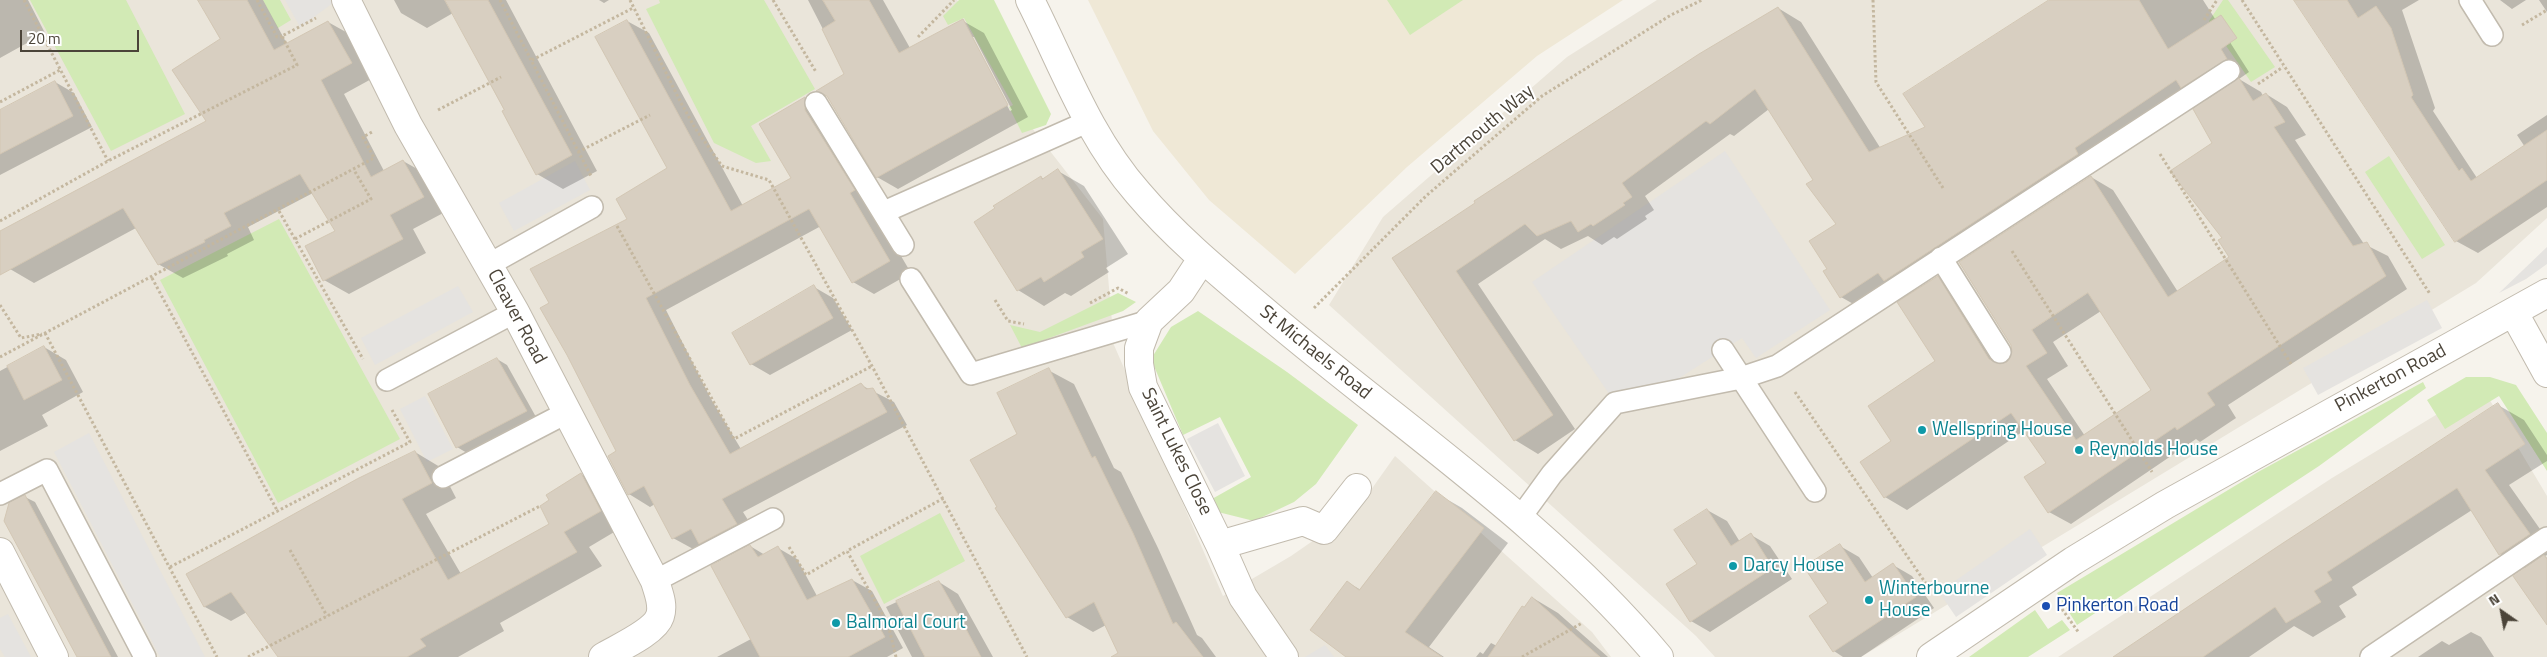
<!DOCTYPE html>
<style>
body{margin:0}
#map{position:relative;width:2547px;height:657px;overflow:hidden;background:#f6f3ec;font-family:"Titillium Web",sans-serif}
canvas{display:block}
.north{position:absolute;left:2477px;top:587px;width:50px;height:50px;-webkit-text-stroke:4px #fff;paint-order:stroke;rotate:327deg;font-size:14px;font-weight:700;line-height:20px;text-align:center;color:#4b4439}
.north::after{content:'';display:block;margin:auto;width:18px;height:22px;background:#4b4439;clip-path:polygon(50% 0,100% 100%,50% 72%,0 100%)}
.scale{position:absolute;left:20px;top:30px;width:119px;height:22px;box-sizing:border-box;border:2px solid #4b4439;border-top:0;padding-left:6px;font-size:15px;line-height:18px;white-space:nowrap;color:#4b4439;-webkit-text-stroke:4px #fff;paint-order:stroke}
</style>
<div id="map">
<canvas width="2547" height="657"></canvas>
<div class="north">N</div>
<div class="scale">20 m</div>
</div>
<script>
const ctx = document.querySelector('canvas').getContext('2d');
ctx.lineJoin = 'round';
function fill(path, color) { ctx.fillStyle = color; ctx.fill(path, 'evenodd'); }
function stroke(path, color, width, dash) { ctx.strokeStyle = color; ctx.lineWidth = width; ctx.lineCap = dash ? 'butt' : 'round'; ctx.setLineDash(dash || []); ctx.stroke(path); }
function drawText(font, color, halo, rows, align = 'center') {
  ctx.font = font + ' "Titillium Web",sans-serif'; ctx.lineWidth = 4; ctx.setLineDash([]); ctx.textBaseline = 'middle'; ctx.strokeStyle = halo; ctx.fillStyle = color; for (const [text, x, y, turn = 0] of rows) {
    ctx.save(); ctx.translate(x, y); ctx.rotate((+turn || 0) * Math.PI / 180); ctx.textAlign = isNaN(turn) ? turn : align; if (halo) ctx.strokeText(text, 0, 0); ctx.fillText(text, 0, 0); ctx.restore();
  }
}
fill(new Path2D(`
 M 0,0 L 957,0 L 971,16 L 1025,119 L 1103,219 L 1114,345 L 1223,596 L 1291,556 L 1356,511 L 1395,456 L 1592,632 L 1611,657 L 0,657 Z
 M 1657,0 L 2547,0 L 2547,218 L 2476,283 L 1861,657 L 1715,657 L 1696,636 L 1329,305 L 1383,217 L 1567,57 Z
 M 2482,387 L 2547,496 L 2547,657 L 2058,657 L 2332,478 Z`), '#eae5da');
fill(new Path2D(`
 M 1088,0 L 1623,0 L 1537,56 L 1407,167 L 1295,274 L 1209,200 L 1153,131 Z`), '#efe8d6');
fill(new Path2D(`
 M 30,0 L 126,0 L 185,114 L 111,151 Z
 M 263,0 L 280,0 L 291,20 L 278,28 Z
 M 659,0 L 764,0 L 815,89 L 751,126 L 771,161 L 756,163 L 714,143 L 646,9 L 660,3 Z
 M 959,0 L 994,0 L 1051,114 L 1046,125 L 1022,133 L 1009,107 L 1013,105 L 964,18 L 948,25 L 943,16 Z
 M 1387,0 L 1463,0 L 1410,35 Z
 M 2223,0 L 2228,0 L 2275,67 L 2251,82 L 2209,21 Z
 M 2389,156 L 2445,245 L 2422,259 L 2365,172 Z
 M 279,219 L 400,439 L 278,503 L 160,280 Z
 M 1118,293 L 1136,302 L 1123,311 L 1022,348 L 1010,325 L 1040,332 Z
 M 1198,311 L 1287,372 L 1358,425 L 1316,484 L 1294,502 L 1254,521 L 1218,512 L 1212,499 L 1251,477 L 1220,417 L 1183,435 L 1151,359 L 1171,327 Z
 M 2466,377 L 2490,377 L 2516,385 L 2547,433 L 2547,471 L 2499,396 L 2445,429 L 2427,400 Z
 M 2423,382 L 2426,388 L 2319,466 L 2077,625 L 2057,593 L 2258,472 Z
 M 940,513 L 965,561 L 884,604 L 860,556 Z
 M 2035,610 L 2048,629 L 2062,620 L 2070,630 L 2028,657 L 1969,657 Z`), '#d2eab5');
fill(new Path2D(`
 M 285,0 L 331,0 L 333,3 L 300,27 Z
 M 1725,151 L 1830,310 L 1756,358 L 1742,338 L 1654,394 L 1612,398 L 1532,282 Z
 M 575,161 L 590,190 L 514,231 L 499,203 Z
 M 2547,247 L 2547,264 L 2526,279 L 2499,293 Z
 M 458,286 L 473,312 L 375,365 L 361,338 Z
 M 2427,300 L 2442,328 L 2318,395 L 2303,368 Z
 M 425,396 L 453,449 L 427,462 L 400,409 Z
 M 1218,423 L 1245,476 L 1215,492 L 1187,439 Z
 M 89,433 L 205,657 L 160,657 L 54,452 Z
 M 2030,529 L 2047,555 L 1956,617 L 1939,592 Z
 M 8,614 L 31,657 L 5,657 L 0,649 L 0,618 Z
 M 1325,645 L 1334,657 L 1305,657 Z`), '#e5e3e0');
fill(new Path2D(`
 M 0,0 L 28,0 L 45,33 L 0,58 Z
 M 200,0 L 263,0 L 287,44 L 328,22 L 353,36 L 375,77 L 344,94 L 384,171 L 403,161 L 428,175 L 447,211 L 413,229 L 426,253 L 349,294 L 324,280 L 337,231 L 313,193 L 248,227 L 254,240 L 227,254 L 228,256 L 183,278 L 158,264 L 136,228 L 34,283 L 10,269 L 0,249 L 0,232 L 208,122 L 221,39 Z
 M 394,0 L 506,0 L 597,171 L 563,189 L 537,174 L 503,112 L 506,110 L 453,13 L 427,28 L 401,13 Z
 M 599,0 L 609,0 L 604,3 Z
 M 808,0 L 883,0 L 910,48 L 963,21 L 984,33 L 1028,117 L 898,189 L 877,177 L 828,96 L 846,74 ZM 971,37 L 974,37 L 1012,110 L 1010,111 Z
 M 2051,0 L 2203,0 L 2249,72 L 2239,79 L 2261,92 L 2263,96 L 2266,94 L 2287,107 L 2306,135 L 2295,140 L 2364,244 L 2388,256 L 2407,289 L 2228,405 L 2236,418 L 2200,442 L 2196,439 L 2071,524 L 2049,512 L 2047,464 L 2025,430 L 1907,510 L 1885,497 L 1893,442 L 1937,361 L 1938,278 L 1960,290 L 2006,364 L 2091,177 L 2113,190 L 2178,292 L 2231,257 L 2224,239 L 2207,101 L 2196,95 L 2097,162 L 2101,168 L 1908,294 L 1898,288 L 1864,310 L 1841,297 L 1828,269 L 1838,224 L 1814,181 L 1769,109 L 1734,136 L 1730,134 L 1645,196 L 1654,210 L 1645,216 L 1647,219 L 1617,239 L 1614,237 L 1602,245 L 1588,236 L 1561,249 L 1545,239 L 1478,284 L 1575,429 L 1538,454 L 1515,440 L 1394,259 L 1778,8 L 1801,22 L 1881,149 L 1927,128 ZM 2101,311 L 2153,390 L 2085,436 L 2047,379 L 2068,366 L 2053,342 Z
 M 2297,0 L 2419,0 L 2402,10 L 2435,108 L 2433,111 L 2477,178 L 2525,147 L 2517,135 L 2547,115 L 2547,207 L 2478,253 L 2456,241 Z
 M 2500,0 L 2526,0 L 2512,9 Z
 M 2539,0 L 2547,0 L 2547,12 Z
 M 627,21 L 649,33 L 743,206 L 793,179 L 761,124 L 805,98 L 826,110 L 871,205 L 911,273 L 874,294 L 853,282 L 821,226 L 666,310 L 711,399 L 741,449 L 861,385 L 894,402 L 907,425 L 743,512 L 758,536 L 695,550 L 673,538 L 655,504 L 650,507 L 629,494 L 618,452 L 550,303 L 629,220 L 668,168 Z
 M 55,82 L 74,93 L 92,127 L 0,175 L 0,112 Z
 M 1058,171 L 1084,186 L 1128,254 L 1106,268 L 1109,272 L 1071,296 L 1065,293 L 1044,306 L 1018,290 L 976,223 L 1041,177 L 1044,179 Z
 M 814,287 L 833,298 L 852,330 L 770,375 L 751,364 Z
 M 44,347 L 66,360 L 83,392 L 42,415 L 48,426 L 0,451 L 0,371 Z
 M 497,359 L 507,365 L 536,417 L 467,453 L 457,447 Z
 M 1048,370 L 1074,384 L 1114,468 L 1121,472 L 1158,548 L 1197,635 L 1202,638 L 1216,657 L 1121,657 L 1106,625 L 1093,632 L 1067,617 L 997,509 L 1018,434 Z
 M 2498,405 L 2524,420 L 2547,455 L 2547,461 L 2509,485 L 2547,539 L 2547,555 L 2545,556 L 2547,558 L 2547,623 L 2526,569 L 2500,554 L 2472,510 L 2352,587 L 2357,595 L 2339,606 L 2346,617 L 2313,637 L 2294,626 L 2249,657 L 2115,657 Z
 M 415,452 L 440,467 L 456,498 L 426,514 L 461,574 L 550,524 L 581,474 L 607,489 L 626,525 L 589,547 L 602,566 L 500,623 L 504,631 L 458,657 L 280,657 L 247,612 L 231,621 L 205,607 L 188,574 Z
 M 1436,493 L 1462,508 L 1508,543 L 1429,647 L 1444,657 L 1348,657 L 1347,582 L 1361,590 Z
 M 25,497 L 35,502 L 118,657 L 78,657 Z
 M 1707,510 L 1727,521 L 1740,542 L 1751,535 L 1770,546 L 1792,579 L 1710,632 L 1691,621 Z
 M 750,546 L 765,555 L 778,548 L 797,559 L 817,596 L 852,580 L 872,591 L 903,648 L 887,657 L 717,657 L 751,639 Z
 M 1840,546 L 1859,557 L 1873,578 L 1893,565 L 1912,576 L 1934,608 L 1861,657 L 1843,657 L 1834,651 L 1811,616 L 1830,603 Z
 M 939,582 L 958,594 L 993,657 L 912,657 L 886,607 Z
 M 1533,598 L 1558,613 L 1608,657 L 1476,657 L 1480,652 L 1483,654 L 1491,643 L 1497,646 Z
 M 2471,632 L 2481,637 L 2494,657 L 2418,657 L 2442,641 L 2449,645 Z`), '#0003');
const building = new Path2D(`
 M 198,0 L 247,0 L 274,50 L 328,21 L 352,63 L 321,80 L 371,177 L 403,160 L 424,197 L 390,215 L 403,239 L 323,281 L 305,246 L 335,231 L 300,174 L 224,213 L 231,226 L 204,240 L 205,242 L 158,265 L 123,208 L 0,275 L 0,231 L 206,121 L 172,70 L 220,39 Z
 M 445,0 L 488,0 L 572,155 L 536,175 L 502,111 L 504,110 Z
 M 823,0 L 869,0 L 899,53 L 963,19 L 1008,105 L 876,178 L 827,96 L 816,91 L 844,74 L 822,29 L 835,21 Z
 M 2049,0 L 2139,0 L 2168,49 L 2221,15 L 2237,38 L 2221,49 L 2227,59 L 2181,88 L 2176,80 L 2075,148 L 2078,154 L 1884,281 L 1878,273 L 1840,298 L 1823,271 L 1827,269 L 1809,241 L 1836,224 L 1806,184 L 1813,180 L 1755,89 L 1710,124 L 1706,121 L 1622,183 L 1632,197 L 1623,203 L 1625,205 L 1593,226 L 1591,224 L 1578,232 L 1571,221 L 1537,236 L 1525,224 L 1456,271 L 1553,415 L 1514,441 L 1392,258 L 1475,203 L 1474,201 L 1699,54 L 1778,7 L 1869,152 L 1925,127 L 1903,94 Z
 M 2294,0 L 2347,0 L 2358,18 L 2376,6 L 2391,28 L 2413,95 L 2411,97 L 2459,171 L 2462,168 L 2471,181 L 2547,130 L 2547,180 L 2455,242 Z
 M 627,20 L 731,211 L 791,178 L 759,124 L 805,97 L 805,110 L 855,190 L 850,193 L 890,261 L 852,283 L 809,209 L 646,298 L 690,385 L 730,454 L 861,383 L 866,389 L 873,388 L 887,412 L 722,499 L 737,524 L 699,544 L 691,529 L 672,539 L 644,486 L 628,495 L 608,456 L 616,451 L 567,355 L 540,308 L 549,303 L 530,269 L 627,219 L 616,199 L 667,168 L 595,37 Z
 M 2239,78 L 2253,101 L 2266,93 L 2285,122 L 2274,127 L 2353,246 L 2367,242 L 2386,276 L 2207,393 L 2215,405 L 2177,430 L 2175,427 L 2048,513 L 2024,477 L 2046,463 L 2011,413 L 1884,498 L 1860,462 L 1891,441 L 1868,406 L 1935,361 L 1897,302 L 1938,276 L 1989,359 L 2000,364 L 2007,362 L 2012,352 L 2011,345 L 1959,262 L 2091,176 L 2168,297 L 2229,257 L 2218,240 L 2222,238 L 2170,171 L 2212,143 L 2193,109 ZM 2088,293 L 2151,390 L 2076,440 L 2026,366 L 2047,353 L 2032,330 Z
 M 55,81 L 73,116 L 0,154 L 0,110 Z
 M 1058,169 L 1103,239 L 1081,252 L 1084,257 L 1044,282 L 1041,277 L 1017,291 L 974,222 L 995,208 L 993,206 L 1041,176 L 1042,179 Z
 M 814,285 L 833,318 L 750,365 L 732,333 Z
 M 44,346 L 62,380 L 24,400 L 7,366 Z
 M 497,358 L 527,411 L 456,448 L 428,394 Z
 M 1049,368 L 1092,458 L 1095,456 L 1133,533 L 1173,624 L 1176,622 L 1203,657 L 1111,657 L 1118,653 L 1094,602 L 1066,618 L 995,508 L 997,507 L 970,460 L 1017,434 L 997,393 Z
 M 2498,403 L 2525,444 L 2485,470 L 2530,534 L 2499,555 L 2457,488 L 2327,572 L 2332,580 L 2314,591 L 2321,602 L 2286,623 L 2275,607 L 2203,657 L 2113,657 L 2280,545 Z
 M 415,451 L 432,483 L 402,499 L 448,580 L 549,524 L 540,506 L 549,500 L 546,495 L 581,473 L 601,511 L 564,532 L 577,552 L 420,639 L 426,646 L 407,657 L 278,657 L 231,592 L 204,607 L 186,574 L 357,479 Z
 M 1436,491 L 1484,528 L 1405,632 L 1442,657 L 1346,657 L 1310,630 L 1347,581 L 1359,590 Z
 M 25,495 L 111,657 L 77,657 L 4,521 L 9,503 Z
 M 1707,509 L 1731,546 L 1751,533 L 1773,568 L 1690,622 L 1666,584 L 1697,564 L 1674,530 Z
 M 1840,544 L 1865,582 L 1893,563 L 1916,597 L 1833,652 L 1809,616 L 1828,603 L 1804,567 Z
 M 750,545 L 758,557 L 778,546 L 807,600 L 852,579 L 885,637 L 848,657 L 760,657 L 711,566 Z
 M 2544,555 L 2547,559 L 2547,625 L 2513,576 Z
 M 939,581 L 966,629 L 981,657 L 925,657 L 896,601 Z
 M 1532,597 L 1600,657 L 1488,657 L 1522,606 L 1524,607 Z`);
fill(building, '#d8cfc1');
stroke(building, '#d3c7b4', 1);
const lane = new Path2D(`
 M 2470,0 L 2492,35
 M 816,103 L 903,245
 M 884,212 L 1087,122
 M 1941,258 L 2000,352
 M 488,265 L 592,207
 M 911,279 L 971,374 L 1149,321
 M 1723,350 L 1815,491
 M 387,380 L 515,312
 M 443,477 L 566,413
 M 0,494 L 47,470 L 145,657
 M 1520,518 L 1552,474 L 1615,403 L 1741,378 L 1777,366 L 2229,71
 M 655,581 L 773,519
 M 2371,657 L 2547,538`);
const street = new Path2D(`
 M 346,0 L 408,125 L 515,312 L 655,581 C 658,592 664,604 660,616 C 655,632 618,648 603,657
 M 1030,0 C 1064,67 1088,136 1138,193 C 1177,239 1224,277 1270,316 C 1400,426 1549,525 1659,657
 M 1202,259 L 1181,291 L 1149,321 L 1139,348 L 1139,364 L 1143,387 L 1220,545 L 1243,597 L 1284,657
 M 2514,313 L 2547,373
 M 1220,545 L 1303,521 L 1324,530 L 1357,488
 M 0,552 L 54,657
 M 1931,657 L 2073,561 L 2165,505 L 2547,293`);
stroke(lane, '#c2bbae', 24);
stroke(street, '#c2bbae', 30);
stroke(new Path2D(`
 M 24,0 L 108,161
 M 257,0 L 277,37 L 282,36
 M 500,0 L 591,176
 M 630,0 L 679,99 L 695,128 L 722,166 L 769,180 L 872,366 L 1027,657
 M 773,0 L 816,72
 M 1873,0 L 1876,82 L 1943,188
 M 2242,0 L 2430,294
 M 2204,20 L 2217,0
 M 2522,25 L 2547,10
 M 918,37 L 954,0
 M 532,60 L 633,8
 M 2258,84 L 2283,67
 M 0,102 L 60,70
 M 438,110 L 501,77
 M 578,152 L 650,115
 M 2160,154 L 2291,364
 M 279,211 L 363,359
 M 0,221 L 108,161 L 297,65 L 282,36 L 316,18
 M 617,226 L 734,439 L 872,366
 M 295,239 L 371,199 L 354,170
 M 2012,251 L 2152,472
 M 152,278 L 278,512
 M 995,300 L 1008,321 L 1024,324
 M 1090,303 L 1118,288 L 1129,294
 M 0,305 L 21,338 L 42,334
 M 1314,308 L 1426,196 L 1542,96 L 1671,15 L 1702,0
 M 45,333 L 217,657
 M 0,357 L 374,158 L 363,137 L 372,132
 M 1795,392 L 1929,588
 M 789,547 L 806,575 L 847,551
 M 290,550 L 327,616
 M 170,567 L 410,442 L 392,410
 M 2062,609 L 2079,633
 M 248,657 L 540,506
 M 896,657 L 888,624 L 847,551 L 944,498
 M 1522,657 L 1582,623`), '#c4b79f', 3, [2.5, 2.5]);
stroke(lane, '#fff', 21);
stroke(street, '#fff', 28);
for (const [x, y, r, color] of [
 [1922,430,5,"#0f9aa8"],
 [2079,450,5,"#0f9aa8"],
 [1733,566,5,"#0f9aa8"],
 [1869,600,5,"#0f9aa8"],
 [2046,606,5,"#1a4fb4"],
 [836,623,5,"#0f9aa8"]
]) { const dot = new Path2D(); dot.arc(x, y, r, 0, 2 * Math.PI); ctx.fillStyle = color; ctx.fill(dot); stroke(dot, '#fff', 2); }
drawText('19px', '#4b4439', '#fff', [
 ["Dartmouth Way",1483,130,-40],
 ["Cleaver Road",516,317,62],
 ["St Michaels Road",1315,353,39],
 ["Pinkerton Road",2391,379,-28],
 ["Saint Lukes Close",1176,452,64]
]);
drawText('19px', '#0d838f', '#fff', [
 ["Wellspring House",1932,430],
 ["Reynolds House",2089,450],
 ["Darcy House",1743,566],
 ["Winterbourne",1879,589],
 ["House",1879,611],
 ["Balmoral Court",846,623]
], 'left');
drawText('19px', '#164399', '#fff', [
 ["Pinkerton Road",2056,606]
], 'left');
</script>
